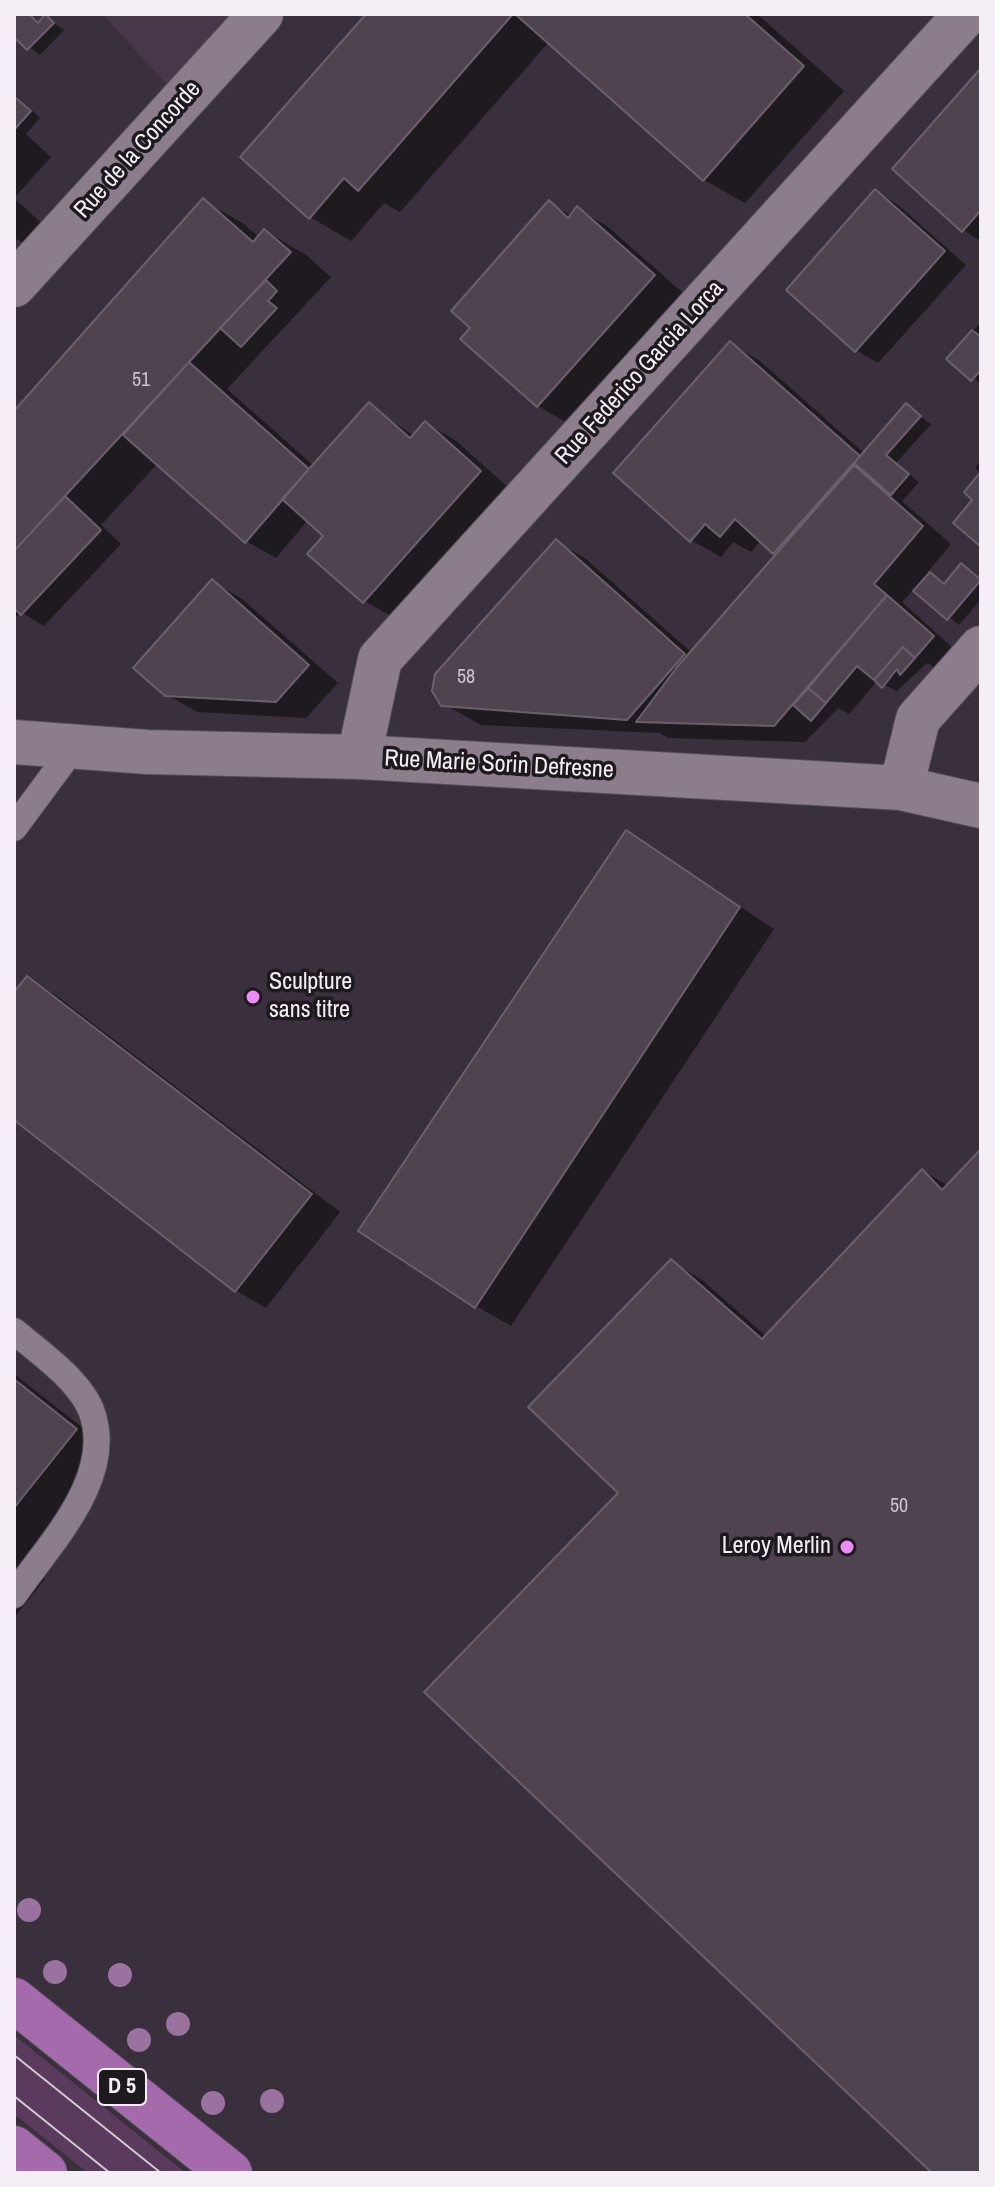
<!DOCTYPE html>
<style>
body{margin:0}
#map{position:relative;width:995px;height:2187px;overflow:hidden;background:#3a2f3c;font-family:"Archivo Narrow",sans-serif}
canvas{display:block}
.frame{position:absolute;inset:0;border:16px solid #f6eef6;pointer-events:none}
</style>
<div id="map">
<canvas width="995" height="2187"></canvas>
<div class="frame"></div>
</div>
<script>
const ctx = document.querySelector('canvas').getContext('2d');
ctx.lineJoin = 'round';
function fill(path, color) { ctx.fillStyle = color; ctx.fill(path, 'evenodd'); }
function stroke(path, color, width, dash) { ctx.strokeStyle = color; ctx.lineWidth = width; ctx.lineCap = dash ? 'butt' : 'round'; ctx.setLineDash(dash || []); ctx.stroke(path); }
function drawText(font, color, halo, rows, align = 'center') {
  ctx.font = font + ' "Archivo Narrow",sans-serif'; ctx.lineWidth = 7; ctx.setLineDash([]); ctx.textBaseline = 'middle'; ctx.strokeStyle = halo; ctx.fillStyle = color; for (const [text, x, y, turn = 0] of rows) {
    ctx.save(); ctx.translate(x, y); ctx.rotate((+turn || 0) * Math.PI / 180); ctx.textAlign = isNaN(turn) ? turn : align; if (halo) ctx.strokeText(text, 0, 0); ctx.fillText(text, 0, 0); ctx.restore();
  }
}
fill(new Path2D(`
 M 102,14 L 261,14 L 182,101 Z`), '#483749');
fill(new Path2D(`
 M 14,2035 L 186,2173 L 88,2173 L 14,2114 Z`), '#5a3b5d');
fill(new Path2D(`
 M 14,14 L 30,14 L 40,23 L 45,17 L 64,30 L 40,55 L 14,35 Z
 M 369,14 L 757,14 L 844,91 L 745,203 L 704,180 L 549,42 L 400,212 L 384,203 L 351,241 L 310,217 Z
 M 981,71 L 981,241 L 963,230 Z
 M 14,94 L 40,118 L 26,134 L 51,157 L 14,198 Z
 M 876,191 L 897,204 L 966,265 L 878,363 L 856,350 Z
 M 14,198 L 42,224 L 24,243 L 14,238 Z
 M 204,201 L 244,224 L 260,238 L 265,231 L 306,255 L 331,277 L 227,389 L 314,466 L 369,405 L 414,436 L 425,423 L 455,440 L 510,489 L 394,618 L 365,601 L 310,553 L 326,536 L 308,520 L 276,558 L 246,541 L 158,463 L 101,525 L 121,544 L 44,626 L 21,612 L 14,619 L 14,416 Z
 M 549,203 L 572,216 L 577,209 L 607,226 L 683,293 L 568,423 L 538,406 L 472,328 Z
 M 981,322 L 981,384 L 949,358 Z
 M 731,344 L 760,361 L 865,454 L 906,406 L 931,424 L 896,463 L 919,482 L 902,501 L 951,544 L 927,573 L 946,585 L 961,566 L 981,580 L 981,599 L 959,625 L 914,589 L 902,602 L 954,649 L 938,669 L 927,663 L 897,691 L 877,681 L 849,714 L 838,708 L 805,742 L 668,738 L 660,733 L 481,725 L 440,702 L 556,541 L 586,559 L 692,653 L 778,555 L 761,540 L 751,552 L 733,542 L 721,557 L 691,540 Z
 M 981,460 L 981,473 L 975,468 Z
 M 212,581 L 242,599 L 338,683 L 306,718 L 197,712 L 166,694 Z
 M 627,832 L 774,929 L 511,1326 L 476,1306 Z
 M 27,978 L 57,996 L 340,1212 L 266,1308 L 237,1291 L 14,1117 L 14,996 Z
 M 981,1152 L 981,2173 L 935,2173 L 621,1493 L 671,1262 L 701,1279 L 767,1337 L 923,1171 L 949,1186 Z
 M 14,1374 L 111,1450 L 23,1562 L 45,1579 L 14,1618 Z`), '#0007');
const building = new Path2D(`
 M 14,14 L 29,14 L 38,23 L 45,14 L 54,23 L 27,50 L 14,37 Z
 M 366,14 L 513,14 L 358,191 L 344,178 L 309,219 L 240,157 Z
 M 515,14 L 745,14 L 804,66 L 703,181 Z
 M 981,68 L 981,210 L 962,232 L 892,169 Z
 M 14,96 L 31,111 L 14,130 Z
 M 875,189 L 945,251 L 855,352 L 786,290 Z
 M 203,198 L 253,242 L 264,229 L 291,252 L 14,551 L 14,411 Z
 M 549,200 L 568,218 L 577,206 L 655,275 L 537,407 L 460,339 L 470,328 L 451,311 Z
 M 266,280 L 277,291 L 268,301 L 277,308 L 241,347 L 220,328 Z
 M 972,330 L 981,337 L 981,370 L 971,381 L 946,359 Z
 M 730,341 L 860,456 L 773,554 L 735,519 L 720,537 L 705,524 L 690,542 L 613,473 Z
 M 189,362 L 309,469 L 245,543 L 123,435 Z
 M 369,402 L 410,438 L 425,421 L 481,471 L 363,603 L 307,554 L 323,536 L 282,499 Z
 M 906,403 L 921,416 L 886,455 L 909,474 L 891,495 L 854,463 Z
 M 854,465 L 923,526 L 874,584 L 887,595 L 774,726 L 636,722 L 677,667 Z
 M 979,474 L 981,476 L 981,547 L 953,523 L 972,500 L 964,492 Z
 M 65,496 L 101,530 L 21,615 L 14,608 L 14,551 Z
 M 556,539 L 685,654 L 627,720 L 441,706 L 432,691 L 435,674 Z
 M 961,563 L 981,580 L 947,620 L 913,591 L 930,572 L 944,584 Z
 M 212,579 L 309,665 L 276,702 L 165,696 L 133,668 Z
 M 887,595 L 934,636 L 915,658 L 903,647 L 874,680 L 857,666 L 826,703 L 808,688 Z
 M 903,647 L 915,658 L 900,675 L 897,669 L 882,688 L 874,680 Z
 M 808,688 L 826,703 L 811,721 L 793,705 Z
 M 626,830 L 740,907 L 475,1308 L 358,1231 Z
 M 27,976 L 312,1194 L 235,1292 L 14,1120 L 14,992 Z
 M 981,1149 L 981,2173 L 932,2173 L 424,1692 L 618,1493 L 528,1407 L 671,1259 L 762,1339 L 922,1169 L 942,1190 Z
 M 14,1379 L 77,1429 L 14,1508 Z`);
fill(building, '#4f4350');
stroke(building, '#6c5f6d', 2);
const lane = new Path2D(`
 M 14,828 L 74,747
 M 14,1331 C 38,1351 79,1380 91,1410 C 117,1477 48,1545 14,1595`);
const street = new Path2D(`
 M 14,285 L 261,14
 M 14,742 L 147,752 L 359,757 L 901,788 L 981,806
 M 359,757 L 380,659 L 966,14
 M 901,788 L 918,719 L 981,648`);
const primary = new Path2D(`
 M 14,2000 L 230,2173
 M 14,2148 L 45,2173`);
stroke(lane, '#544b55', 28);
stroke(street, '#544b55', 46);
stroke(primary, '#544b55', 46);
stroke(lane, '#8b7d8c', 26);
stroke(street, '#8b7d8c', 44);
stroke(primary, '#a56aac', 44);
stroke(new Path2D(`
 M 14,2055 L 161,2173
 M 14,2096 L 110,2173`), '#d1c9d2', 2);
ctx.fillStyle = '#9a729f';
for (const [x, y] of [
 [29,1910],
 [55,1972],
 [120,1975],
 [178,2024],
 [139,2040],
 [272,2101],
 [213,2103]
]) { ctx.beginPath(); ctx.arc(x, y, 12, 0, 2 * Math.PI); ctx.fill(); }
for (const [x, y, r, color] of [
 [253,997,8,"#ed8cf9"],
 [847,1547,8,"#ed8cf9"]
]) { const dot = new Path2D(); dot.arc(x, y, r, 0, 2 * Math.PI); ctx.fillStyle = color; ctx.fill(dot); stroke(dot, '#1e191f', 3); }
drawText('20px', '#ccc3cc', null, [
 ["51",141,381],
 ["58",466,678],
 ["50",899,1507]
]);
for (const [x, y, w] of [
 [122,2087,48]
]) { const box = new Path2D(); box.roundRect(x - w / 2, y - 18, w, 36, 6); ctx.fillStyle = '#1e191f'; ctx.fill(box); stroke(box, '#f6eef6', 2); }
drawText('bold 22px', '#f6eef6', null, [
 ["D 5",122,2087]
]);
drawText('24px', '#f6eef6', '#1e191f', [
 ["Rue de la Concorde",138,150,-48],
 ["Rue Federico Garcia Lorca",640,373,-48],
 ["Rue Marie Sorin Defresne",499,765,3]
]);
drawText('24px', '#f6eef6', '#1e191f', [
 ["Sculpture",269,983],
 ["sans titre",269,1011],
 ["Leroy Merlin",831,1547,"right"]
], 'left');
</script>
